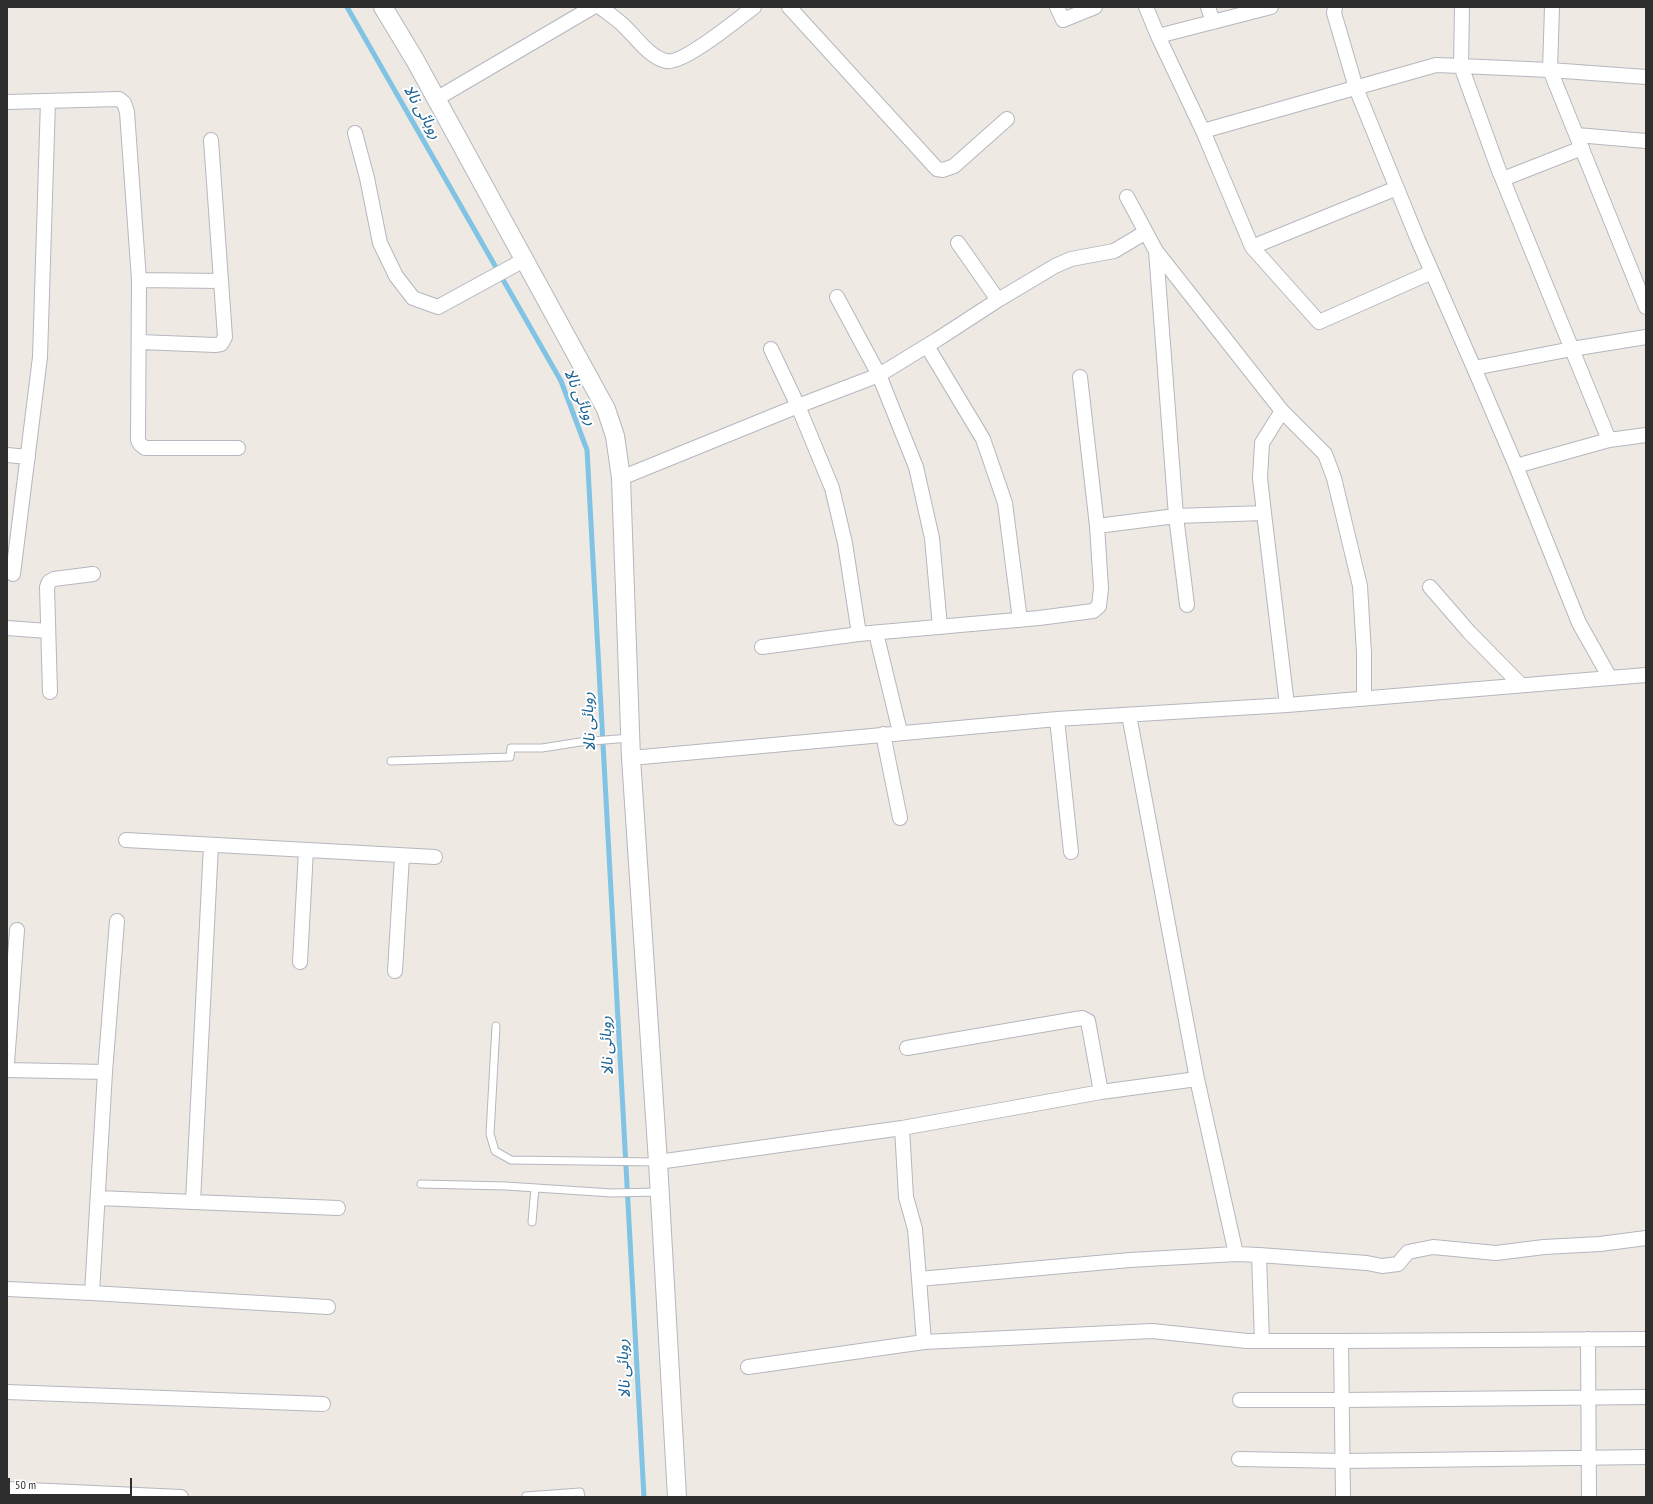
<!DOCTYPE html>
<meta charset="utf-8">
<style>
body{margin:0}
#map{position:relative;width:1653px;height:1504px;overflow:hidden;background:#eee9e2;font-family:"PT Sans Narrow",sans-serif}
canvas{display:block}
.frame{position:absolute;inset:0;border:8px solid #2e2e2e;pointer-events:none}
.scale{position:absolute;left:8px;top:1478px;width:124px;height:18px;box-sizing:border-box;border:2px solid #2e2e2e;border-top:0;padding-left:5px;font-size:12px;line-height:14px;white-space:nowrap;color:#2e2e2e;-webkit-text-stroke:3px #fff;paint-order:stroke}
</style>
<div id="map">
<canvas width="1653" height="1504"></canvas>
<div class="frame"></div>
<div class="scale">50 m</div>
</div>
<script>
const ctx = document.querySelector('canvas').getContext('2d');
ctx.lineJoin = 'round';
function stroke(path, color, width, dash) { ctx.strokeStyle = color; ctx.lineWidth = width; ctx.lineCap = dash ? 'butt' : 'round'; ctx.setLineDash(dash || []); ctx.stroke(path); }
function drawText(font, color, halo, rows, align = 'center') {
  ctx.font = font + ' "PT Sans Narrow","Noto Sans Arabic",sans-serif'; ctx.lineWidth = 4; ctx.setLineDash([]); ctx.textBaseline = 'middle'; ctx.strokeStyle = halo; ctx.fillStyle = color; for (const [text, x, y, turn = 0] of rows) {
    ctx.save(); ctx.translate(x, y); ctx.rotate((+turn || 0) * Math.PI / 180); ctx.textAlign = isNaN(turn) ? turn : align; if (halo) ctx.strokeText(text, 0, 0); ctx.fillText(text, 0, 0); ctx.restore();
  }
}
stroke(new Path2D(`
 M 347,7 L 561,381 L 587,450 L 644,1497`), '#80c3e4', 5);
const service = new Path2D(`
 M 391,761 L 510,757 L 511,748 L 542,748 L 580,742 L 630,738
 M 496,1026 L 490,1134 L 495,1151 L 511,1160 L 657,1162
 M 421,1184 L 506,1186 L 612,1193 L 659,1192
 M 532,1222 L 535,1188
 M 526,1497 L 526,1496 L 580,1492 L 581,1497`);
const minor = new Path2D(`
 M 600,7 C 608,13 617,19 624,26 C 636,37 649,57 666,61 C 683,65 739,18 754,7
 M 789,7 L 937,169 L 943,170 L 954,166 L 1007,119
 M 1057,7 L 1063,20 L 1095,7
 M 1146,7 L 1158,36 L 1271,7
 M 1208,7 L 1213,22
 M 1335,7 L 1334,13 L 1356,88 L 1418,240 L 1474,368 L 1572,349 L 1646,337
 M 1552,7 L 1550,70 L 1646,77
 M 1158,36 L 1203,131 L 1436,65 L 1461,66 L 1462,7
 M 436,99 L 593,7
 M 7,102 L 119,99 L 124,103 L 127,112 L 139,280 L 138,440 L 140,444 L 145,448 L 238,448
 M 1203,131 L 1252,247
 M 355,133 L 367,178 L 380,243 L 396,276 L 413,298 L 438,307 L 524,260
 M 1577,135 L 1646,141
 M 1503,179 L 1582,148
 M 1397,188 L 1252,247 L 1319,322 L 1432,272
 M 1127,197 L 1156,251 L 1176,516 L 1264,513 L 1287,705
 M 958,243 L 998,300
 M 1156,251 L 1282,411 L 1325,454 L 1334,478 L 1360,586 L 1364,653 L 1364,697
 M 139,280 L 221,281
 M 837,297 L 879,375 L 916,467 L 932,538 L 940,627
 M 1646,307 L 1550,70 L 1461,66 L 1498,168 L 1609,440 L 1646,435
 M 140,342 L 215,345 L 221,344 L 225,337 L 211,140
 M 927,346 L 983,439 L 1005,503 L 1020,620
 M 771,349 L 798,406 L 879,375 L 938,339 L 998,300 L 1055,266 L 1071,259 L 1114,251 L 1146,232
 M 1474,368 L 1516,466 L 1609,440
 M 1080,377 L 1097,526 L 1176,516 L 1187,605
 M 7,455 L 28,457
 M 1516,466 L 1579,623 L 1610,678
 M 621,478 L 798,406 L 832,488 L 845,543 L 859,634
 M 1264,513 L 1260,478 L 1262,443 L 1282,411
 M 13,574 L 40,357 L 48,101
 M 1430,587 L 1469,632 L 1521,685
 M 7,628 L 48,631
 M 876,633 L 900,732
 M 762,647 L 859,634 L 1039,618 L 1093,611 L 1099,606 L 1101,588 L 1097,526
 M 50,692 L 47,587 L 49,582 L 54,579 L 93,574
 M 1129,715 L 1197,1079 L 1236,1254 L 1259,1255
 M 1057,719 L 1071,852
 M 883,734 L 900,818
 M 631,758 L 1057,719 L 1287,705 L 1646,675
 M 126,840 L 435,857
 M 300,962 L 306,850
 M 395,971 L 402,856
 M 907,1048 L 1082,1018 L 1088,1021 L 1101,1092
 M 7,1063 L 17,930
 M 7,1070 L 105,1072
 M 902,1128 L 906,1197 L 915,1229 L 924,1342
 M 658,1162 L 902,1128 L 1101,1092 L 1197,1079
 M 98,1198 L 338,1208
 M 193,1202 L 211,845
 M 919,1279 L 1130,1260 L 1236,1254
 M 7,1289 L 92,1293 L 328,1307
 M 92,1293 L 105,1072 L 117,921
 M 1588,1339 L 1589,1497
 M 1262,1341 L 1259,1255 L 1367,1263 L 1382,1266 L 1398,1264 L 1408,1252 L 1433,1247 L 1496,1253 L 1544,1247 L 1600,1244 L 1646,1238
 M 748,1367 L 924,1342 L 1152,1331 L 1247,1341 L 1341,1341
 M 7,1392 L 323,1404
 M 1240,1400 L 1342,1400 L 1646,1397
 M 1239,1459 L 1343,1461 L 1646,1457
 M 7,1489 L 181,1497
 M 1343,1497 L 1341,1341 L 1646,1339`);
const tertiary = new Path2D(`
 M 383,7 L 415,60 L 606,409 L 615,436 L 621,478 L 631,758 L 658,1162 L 677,1497`);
stroke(service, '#b5b7c0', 9);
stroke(minor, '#b5b7c0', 16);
stroke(tertiary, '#b5b7c0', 20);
stroke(service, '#fff', 7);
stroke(minor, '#fff', 14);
stroke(tertiary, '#fff', 18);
drawText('italic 16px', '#1b6394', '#fff', [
 ["روہائی نالا",422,112,60],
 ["روہائی نالا",580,397,67],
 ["روہائی نالا",589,722,-93],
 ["روہائی نالا",607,1046,-93],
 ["روہائی نالا",624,1369,-93]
]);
</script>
